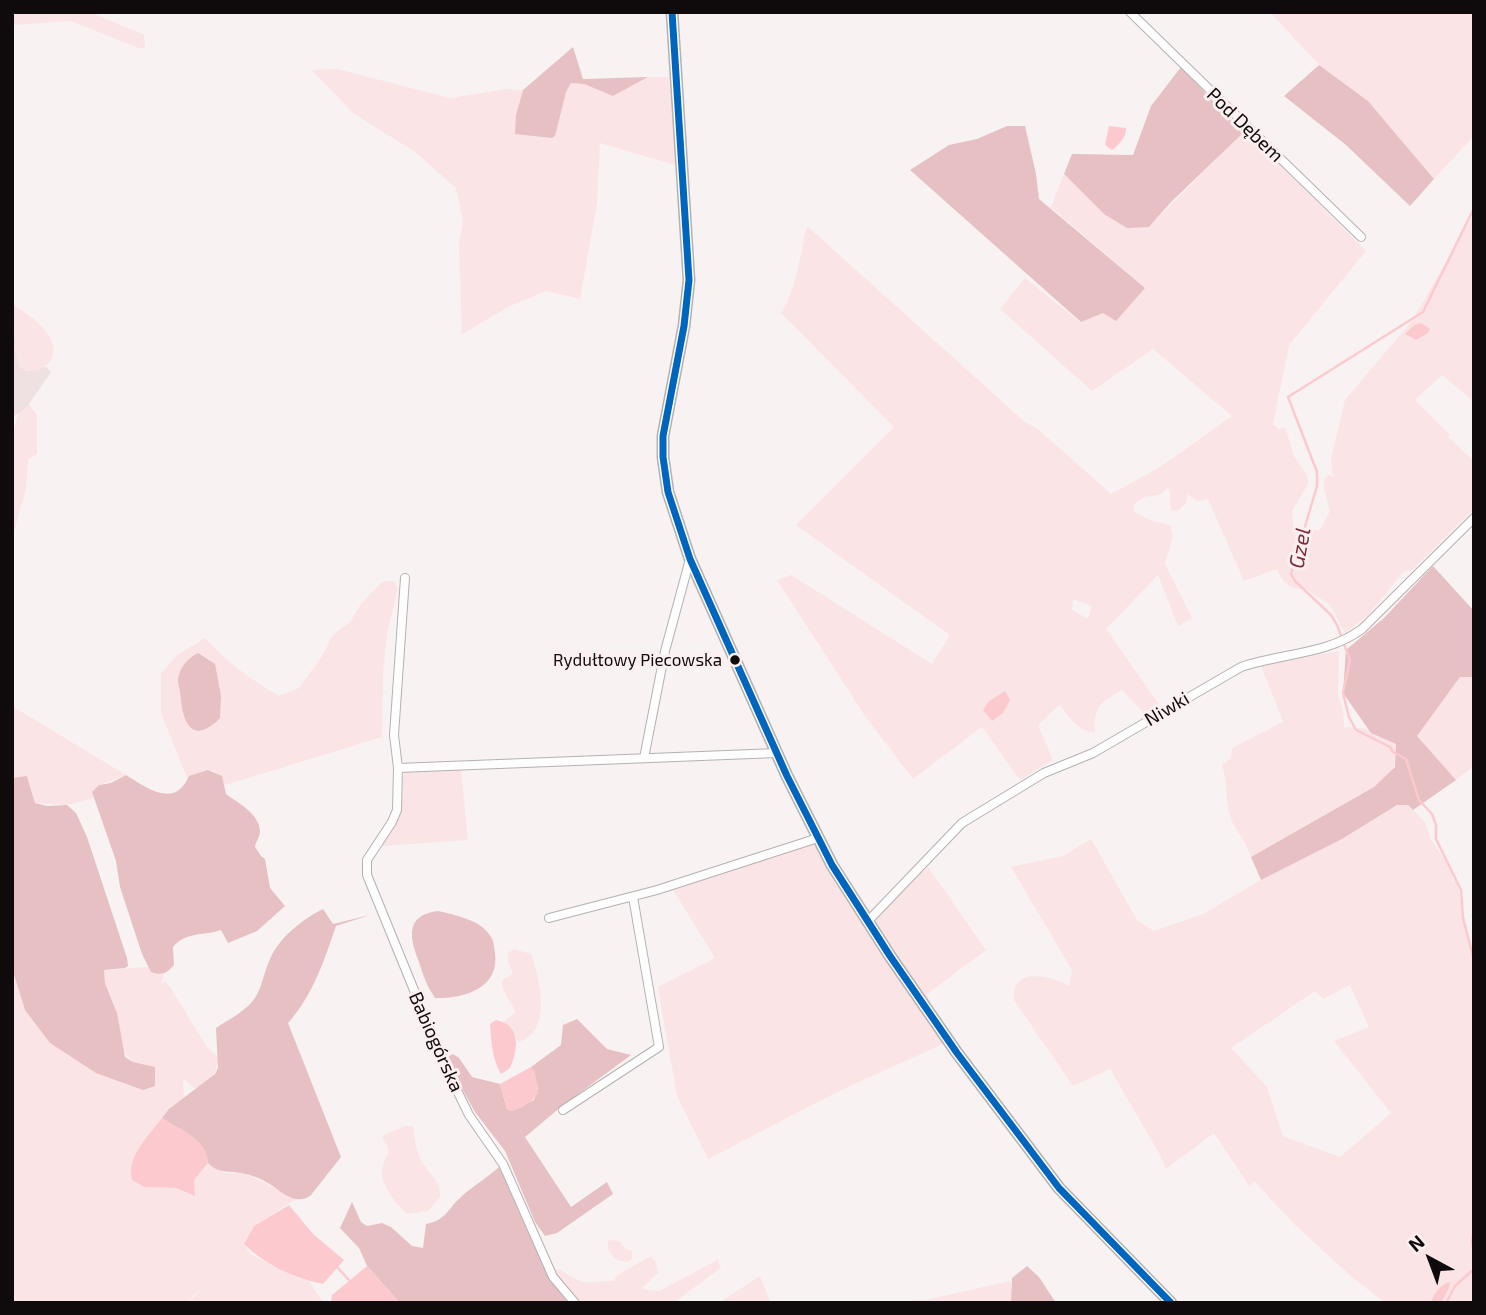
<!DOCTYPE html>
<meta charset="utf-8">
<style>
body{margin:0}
#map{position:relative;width:1486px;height:1315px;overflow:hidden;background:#f8f2f2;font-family:"Exo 2",sans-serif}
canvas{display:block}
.frame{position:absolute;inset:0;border:14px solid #0f0b0c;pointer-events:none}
.north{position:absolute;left:1395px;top:1224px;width:70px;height:70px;-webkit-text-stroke:5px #fbeff0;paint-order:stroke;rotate:319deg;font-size:19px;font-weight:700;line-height:28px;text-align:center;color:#0f0b0c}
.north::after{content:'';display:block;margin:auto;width:24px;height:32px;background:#0f0b0c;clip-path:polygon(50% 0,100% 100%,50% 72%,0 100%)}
</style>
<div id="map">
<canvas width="1486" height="1315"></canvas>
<div class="frame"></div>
<div class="north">N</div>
</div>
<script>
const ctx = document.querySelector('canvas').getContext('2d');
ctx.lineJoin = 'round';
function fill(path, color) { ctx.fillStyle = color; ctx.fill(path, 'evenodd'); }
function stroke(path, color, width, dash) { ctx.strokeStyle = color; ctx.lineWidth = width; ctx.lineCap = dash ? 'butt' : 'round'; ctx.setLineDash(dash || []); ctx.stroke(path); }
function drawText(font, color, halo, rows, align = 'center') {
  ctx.font = font + ' "Exo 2",sans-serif'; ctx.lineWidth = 6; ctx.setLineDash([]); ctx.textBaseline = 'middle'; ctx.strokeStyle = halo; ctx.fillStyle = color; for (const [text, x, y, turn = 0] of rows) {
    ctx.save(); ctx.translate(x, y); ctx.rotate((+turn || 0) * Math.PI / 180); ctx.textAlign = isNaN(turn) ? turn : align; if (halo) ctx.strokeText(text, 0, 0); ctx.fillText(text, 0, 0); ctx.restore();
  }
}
fill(new Path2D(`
 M 12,328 L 26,371 L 46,367 L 51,372 L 25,410 L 12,417 Z`), '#efe1e2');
fill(new Path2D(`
 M 12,12 L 90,12 L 144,35 L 145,48 L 139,48 L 71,21 L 12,25 Z
 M 1270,12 L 1474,12 L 1474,140 L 1471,139 L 1434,179 L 1368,101 L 1319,65 Z
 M 337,69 L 450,98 L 507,89 L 523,90 L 516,115 L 566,92 L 571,83 L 584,84 L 613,96 L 648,77 L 669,77 L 673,110 L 675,165 L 600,143 L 597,203 L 580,299 L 546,291 L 510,306 L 462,334 L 459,246 L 463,221 L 456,188 L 415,152 L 353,113 L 312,70 Z
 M 1245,130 L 1366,251 L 1289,345 L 1273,424 L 1279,429 L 1285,427 L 1294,456 L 1307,475 L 1308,484 L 1292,511 L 1293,525 L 1311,530 L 1320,530 L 1330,511 L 1324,488 L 1324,478 L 1329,475 L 1333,477 L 1331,460 L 1345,400 L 1412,321 L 1474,213 L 1474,402 L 1442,375 L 1415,400 L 1450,435 L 1448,437 L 1474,461 L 1474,509 L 1412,570 L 1404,571 L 1368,615 L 1345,633 L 1330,605 L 1306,589 C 1292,592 1282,582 1277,569 L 1244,581 L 1208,499 L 1197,501 L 1188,494 L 1186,503 L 1178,511 L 1171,510 C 1169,502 1172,495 1168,488 L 1159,495 L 1144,497 L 1134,504 L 1134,512 L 1150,520 L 1170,525 C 1176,540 1168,550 1165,564 L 1192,618 L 1178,626 L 1158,575 L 1106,629 L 1159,704 L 1145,714 L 1122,690 C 1103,701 1092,707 1095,732 C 1079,733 1067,715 1060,704 L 1038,725 L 1053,760 L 1020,780 L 982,727 L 913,779 L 865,716 L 777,580 L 791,575 L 932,664 L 950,635 L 796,525 L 894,427 L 781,313 C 797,288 800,254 807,226 L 1025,422 L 1038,429 L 1111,494 L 1160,467 L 1232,416 L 1153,349 L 1092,391 L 1000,309 L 1025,278 L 1080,322 L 1103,313 L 1145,288 L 1051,207 L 1064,174 L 1104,214 L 1153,223 ZM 1073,599 L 1092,606 L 1088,619 L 1072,610 Z
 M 12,303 C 25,313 47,326 52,342 C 60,363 36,378 19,367 L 14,348 L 16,339 L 12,328 Z
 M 29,405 L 36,413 L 37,418 L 37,454 L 28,460 L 26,489 L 12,539 L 12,439 L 18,414 Z
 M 385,581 L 394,581 L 398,588 L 387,634 L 383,673 L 382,737 L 225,785 L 214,770 L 187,778 L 161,713 L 161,674 L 176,656 L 205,638 C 226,662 252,680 279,696 L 299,688 L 322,656 L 333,635 L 350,622 L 361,604 L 381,583 Z
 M 1339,651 L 1338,697 L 1343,708 L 1344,727 L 1363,728 L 1396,744 C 1395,768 1395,774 1374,787 L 1251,857 C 1247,842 1235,831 1230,816 C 1225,798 1228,783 1222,765 L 1231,758 L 1232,748 L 1283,722 L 1261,665 Z
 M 1460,677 L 1474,677 L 1474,766 L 1456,780 L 1417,736 Z
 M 12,706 L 126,775 L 99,785 L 92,792 L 94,798 L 67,805 L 35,803 L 29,780 L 12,778 Z
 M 461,770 L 468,840 L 382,846 L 401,814 L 404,772 Z
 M 1397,805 L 1408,805 L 1425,822 L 1431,840 L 1453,871 L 1452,887 L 1455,875 L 1474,961 L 1474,1303 L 1385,1303 L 1352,1277 L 1295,1225 L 1254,1181 L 1250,1187 L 1214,1133 L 1166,1169 L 1160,1155 L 1110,1069 L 1073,1086 L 1014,1000 C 1014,996 1014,992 1015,988 C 1023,968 1056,978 1069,986 L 1072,970 L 1011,867 L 1063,856 L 1091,839 L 1137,920 L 1154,931 L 1203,914 L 1261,880 L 1342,839 ZM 1350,985 L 1369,1027 L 1334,1041 L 1391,1113 L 1340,1157 L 1285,1137 L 1282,1134 L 1267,1087 L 1231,1048 L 1315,991 L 1323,999 Z
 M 818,838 L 873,915 L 928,867 L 986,950 L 927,994 L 943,1044 L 841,1090 L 708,1159 L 677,1096 L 658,987 L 715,958 L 672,888 Z
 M 514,949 L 531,954 C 540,979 553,1032 518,1042 L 516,1036 L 504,1022 L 515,1012 C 512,1000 501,994 502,980 L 513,974 L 508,961 L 508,953 Z
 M 12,963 L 25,1010 L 133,1062 L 123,1050 L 114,1003 L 105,983 L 104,970 L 148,967 L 164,974 L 161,984 L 165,981 L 170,987 L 207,1047 L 218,1057 C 218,1075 209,1080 196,1089 L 183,1078 L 184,1097 C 154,1121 146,1145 132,1180 L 144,1187 L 176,1188 L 195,1196 L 194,1180 L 208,1163 L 224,1173 L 242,1173 L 253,1177 L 296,1199 L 254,1226 L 244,1244 L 250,1254 L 300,1279 L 308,1280 L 324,1303 L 188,1303 L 205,1284 L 186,1303 L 12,1303 Z
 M 405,1126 L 413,1126 C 415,1140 416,1155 425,1166 C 434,1180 439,1179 440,1197 L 428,1211 L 408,1214 C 398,1207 383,1188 382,1174 C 381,1167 386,1158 389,1151 L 382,1136 Z
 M 612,1240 L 620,1241 L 626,1249 L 632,1251 L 632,1259 L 628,1262 L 616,1260 L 608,1250 L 608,1241 Z
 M 651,1256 L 656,1262 L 658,1273 L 641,1289 L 659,1291 L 718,1260 L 721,1268 L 673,1303 L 568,1303 L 547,1271 L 559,1269 C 590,1288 580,1281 614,1281 L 617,1275 Z
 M 760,1276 L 771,1303 L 719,1303 Z
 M 1010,1281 L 1013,1297 L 1011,1303 L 858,1303 L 925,1300 Z`), '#fbe4e5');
fill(new Path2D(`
 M 573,47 L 583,79 L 648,77 L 613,96 L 584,84 L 571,83 L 566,92 L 555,136 L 552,138 L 515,134 L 516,115 L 523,90 Z
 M 1319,65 L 1368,101 L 1434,179 L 1410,206 L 1346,145 L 1284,96 Z
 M 1181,67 L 1243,133 L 1171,202 L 1149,227 L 1127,228 L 1104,214 L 1064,174 L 1072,154 L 1133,155 L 1151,106 Z
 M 1007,126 L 1025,126 L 1036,174 L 1039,199 L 1145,288 L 1116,321 L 1103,313 L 1081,322 L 910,170 L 949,145 L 977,139 Z
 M 1433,566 L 1474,611 L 1474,677 L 1460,677 L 1417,736 L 1456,780 L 1413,810 L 1408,805 L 1397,805 L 1342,839 L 1261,880 L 1251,857 L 1374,787 L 1395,767 L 1396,744 L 1371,733 L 1343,693 L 1346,650 L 1384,618 Z
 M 198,653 L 215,664 L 221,696 L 220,718 C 190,748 182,719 180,691 C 179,687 178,683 178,680 C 179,668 188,658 198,653 Z
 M 208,770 L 222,776 L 226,794 C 238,803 259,813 260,831 C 260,837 256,841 255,847 L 261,856 L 265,859 L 270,888 L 285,906 L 257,931 L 228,943 L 221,930 C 205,936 186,931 173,947 L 174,965 C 167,973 162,976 151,972 L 142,954 L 120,887 L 116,861 L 92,792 L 99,785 L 111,783 L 126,775 C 141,784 168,805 183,786 C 186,783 187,779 189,776 Z
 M 27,776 L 35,803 L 47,806 L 67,805 L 76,813 L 87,837 L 127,958 L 128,966 L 125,968 L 104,970 L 105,983 L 117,1013 L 125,1057 L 133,1062 L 155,1067 L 155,1086 L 143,1090 L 96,1073 L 50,1043 L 25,1010 L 12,968 L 12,778 Z
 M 323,909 L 333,924 L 370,915 L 336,926 C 324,961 313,995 288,1023 L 341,1157 L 311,1195 C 306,1199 302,1200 295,1199 C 283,1196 276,1187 266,1182 C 260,1178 251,1175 245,1174 C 231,1170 220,1175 208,1163 C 206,1138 180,1131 162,1118 L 169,1109 L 215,1074 L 218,1068 L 216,1028 C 228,1020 242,1013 252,1002 C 263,989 263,972 271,957 C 281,936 303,919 323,909 Z
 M 438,911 C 455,915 482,920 491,937 C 494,941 494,948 495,953 C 500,988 464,999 435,998 C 427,986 423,975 419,962 C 410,939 404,915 438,911 Z
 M 577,1019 L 607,1049 L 631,1055 L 562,1106 L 525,1137 L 571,1207 L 607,1182 L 613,1194 L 557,1233 L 545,1236 L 535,1222 L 505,1151 L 475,1112 L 445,1058 L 453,1054 L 459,1058 L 472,1077 L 500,1084 L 507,1109 L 512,1111 L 534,1100 L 538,1088 L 531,1067 L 561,1045 L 563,1025 Z
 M 499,1167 C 521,1213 537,1262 568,1303 L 400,1303 L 367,1266 L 359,1248 L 340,1228 L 352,1202 L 361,1222 L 367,1226 L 382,1223 L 391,1227 L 412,1246 L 423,1248 L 426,1224 C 447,1220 447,1209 462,1196 C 473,1186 487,1178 499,1167 Z
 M 1027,1266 L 1039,1277 L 1056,1303 L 1011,1303 L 1012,1278 Z`), '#e7c0c3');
fill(new Path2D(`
 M 1109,126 L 1126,128 C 1127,136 1119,145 1112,150 L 1105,145 Z
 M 1421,323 L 1430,329 L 1428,333 L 1416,340 L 1405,334 L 1414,325 Z
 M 1005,691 L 1010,700 L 1003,713 L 992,721 L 983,710 L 988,702 Z
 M 496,1020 C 522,1025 518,1050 510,1068 L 501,1074 C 492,1059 491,1041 490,1024 Z
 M 531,1067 L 535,1072 L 538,1093 C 532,1103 523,1107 512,1111 L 507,1109 L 500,1084 Z
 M 162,1118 C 180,1131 207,1138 208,1163 L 194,1180 L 195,1196 L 176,1188 L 144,1187 L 132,1180 C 126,1157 149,1135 162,1118 Z
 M 289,1205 L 313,1234 L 344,1260 L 323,1284 C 294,1278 265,1265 244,1244 L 254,1226 Z
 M 367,1266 L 400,1303 L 331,1303 L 332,1295 Z
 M 1450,1282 L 1449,1288 L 1441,1303 L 1431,1303 C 1433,1294 1441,1284 1450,1282 Z`), '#fccace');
stroke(new Path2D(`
 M 1474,208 L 1423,312 L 1288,397 L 1317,472 L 1317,486 L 1291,574 L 1295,581 L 1331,615 L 1337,625 L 1350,660 L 1343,693 L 1349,717 L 1356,730 L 1390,747 L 1393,752 L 1406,759 L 1419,800 L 1432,814 L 1436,825 L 1436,839 L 1461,890 L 1463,918 L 1474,960
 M 1474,1041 L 1474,1050
 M 1474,1063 L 1474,1064
 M 1474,1227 L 1472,1242 L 1474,1252
 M 337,1267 L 349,1280
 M 1446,1303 L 1455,1286 L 1474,1269`), '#fccace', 2.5);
const minor = new Path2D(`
 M 1130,12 L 1361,237
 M 405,578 L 394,735 L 398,768 L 397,810 L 392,822 L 367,860 L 367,875 L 445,1066 L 469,1115 L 503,1164 L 553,1277 L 575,1303
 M 644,758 L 665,651 L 690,559
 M 398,768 L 777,753
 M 549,918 L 657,890 L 818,838
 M 868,921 L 962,823 L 1044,773 L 1093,753 L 1241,667 C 1281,653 1327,655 1362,629 L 1474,518
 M 563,1110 L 659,1047 L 633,897`);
const tertiary = new Path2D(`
 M 672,12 L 689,280 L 684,326 L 663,436 L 663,457 L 668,492 L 690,559 L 787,776 L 832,865 L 890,956 L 957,1053 L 1059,1188 L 1171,1303`);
stroke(minor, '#b5b1b1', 10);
stroke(tertiary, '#b5b1b1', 13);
stroke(minor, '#fefdfd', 8);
stroke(tertiary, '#fefdfd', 10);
stroke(new Path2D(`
 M 672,12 L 689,280 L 684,326 L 663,436 L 663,457 L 668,492 L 690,559 L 787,776 L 832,865 L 890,956 L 957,1053 L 1059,1188 L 1171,1303`), '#0065bd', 7);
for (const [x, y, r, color] of [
 [735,660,6,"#0f0b0c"]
]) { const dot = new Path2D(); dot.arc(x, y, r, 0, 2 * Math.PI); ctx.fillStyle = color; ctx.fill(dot); stroke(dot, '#fbeff0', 2.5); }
drawText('17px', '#0f0b0c', '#fbeff0', [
 ["Rydułtowy Piecowska",722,660]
], 'right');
drawText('19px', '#0f0b0c', '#fbeff0', [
 ["Pod Dębem",1245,125,44],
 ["Niwki",1167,709,-31],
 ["Babiogórska",436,1042,66]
]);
drawText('italic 21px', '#7b2c38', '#fbeff0', [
 ["Gzel",1300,548,-80]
]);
</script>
